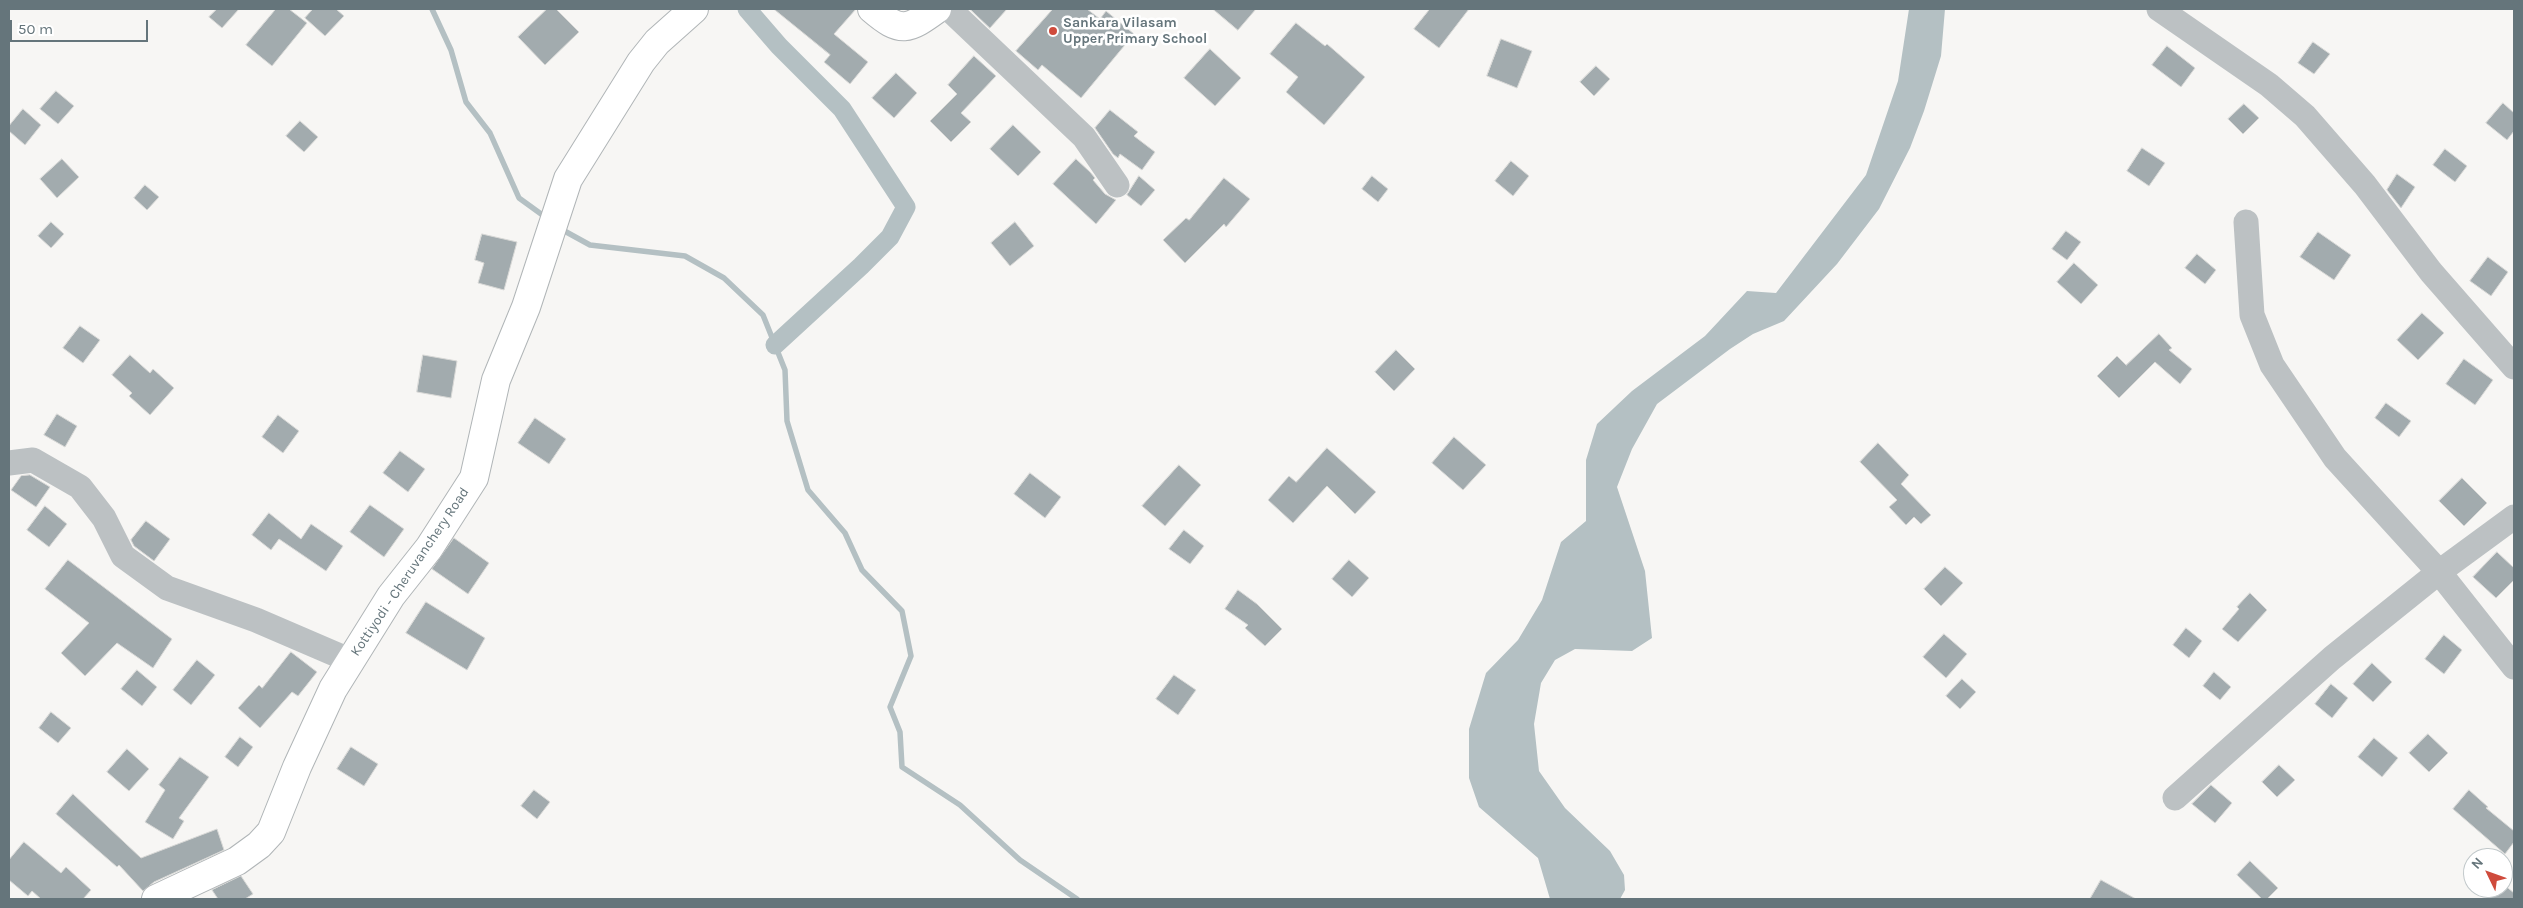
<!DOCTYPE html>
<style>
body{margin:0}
#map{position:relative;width:2523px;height:908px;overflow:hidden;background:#f7f6f4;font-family:Karla,sans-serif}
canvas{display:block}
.frame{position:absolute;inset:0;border:10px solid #65757b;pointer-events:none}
.north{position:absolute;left:2463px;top:848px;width:50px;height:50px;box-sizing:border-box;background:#fff;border:1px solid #c1c8ca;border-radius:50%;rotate:312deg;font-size:14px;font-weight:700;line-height:20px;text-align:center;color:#65757b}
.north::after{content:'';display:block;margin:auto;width:18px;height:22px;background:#cf4b3c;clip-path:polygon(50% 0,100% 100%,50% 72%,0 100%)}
.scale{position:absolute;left:10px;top:20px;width:138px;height:22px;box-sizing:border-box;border:2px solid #65757b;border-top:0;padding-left:6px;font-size:15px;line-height:18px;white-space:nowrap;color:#65757b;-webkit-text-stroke:4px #fff;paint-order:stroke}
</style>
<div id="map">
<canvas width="2523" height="908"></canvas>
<div class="frame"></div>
<div class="north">N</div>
<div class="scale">50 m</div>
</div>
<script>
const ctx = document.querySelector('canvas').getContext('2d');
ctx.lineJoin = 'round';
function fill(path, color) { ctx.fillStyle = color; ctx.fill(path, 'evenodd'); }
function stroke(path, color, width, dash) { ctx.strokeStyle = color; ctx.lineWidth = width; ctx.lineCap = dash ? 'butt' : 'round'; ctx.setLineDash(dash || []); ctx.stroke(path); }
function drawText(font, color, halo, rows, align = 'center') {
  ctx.font = font + ' Karla,sans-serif'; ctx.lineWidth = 5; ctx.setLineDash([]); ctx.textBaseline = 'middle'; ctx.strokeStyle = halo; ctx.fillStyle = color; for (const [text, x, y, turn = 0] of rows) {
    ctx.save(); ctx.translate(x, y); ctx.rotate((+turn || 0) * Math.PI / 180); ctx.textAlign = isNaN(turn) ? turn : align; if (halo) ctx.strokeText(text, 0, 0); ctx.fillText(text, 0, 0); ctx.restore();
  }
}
fill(new Path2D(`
 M 1909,9 L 1945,9 L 1941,56 L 1924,111 L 1910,148 L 1879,209 L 1837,264 L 1784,321 L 1753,334 L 1730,349 L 1657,404 L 1632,449 L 1617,487 L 1645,571 L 1652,638 L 1632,651 L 1575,649 L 1555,660 L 1541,683 L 1534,724 L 1539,771 L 1565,808 L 1610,851 L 1624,875 L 1625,890 L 1620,899 L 1550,899 L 1538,858 L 1479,807 L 1469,778 L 1469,729 L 1486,673 L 1518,640 L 1542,600 L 1561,542 L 1586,521 L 1586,460 L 1597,424 L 1632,391 L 1705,336 L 1747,291 L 1776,293 L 1866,175 L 1898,81 Z`), '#b4c0c3');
stroke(new Path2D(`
 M 432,9 L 451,50 L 466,102 L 490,133 L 519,198 L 548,219
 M 559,228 L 590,245 L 685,256 L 724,278 L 763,315 L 785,370 L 787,421 L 808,490 L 845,533 L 862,570 L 902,611 L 911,656 L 890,707 L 900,732 L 902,767 L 960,805 L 1020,860 L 1077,899`), '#b4c0c3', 5.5);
stroke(new Path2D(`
 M 747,9 L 779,46 L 842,109 L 906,207 L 890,237 L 861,266 L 775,345`), '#b4c0c3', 19);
const building = new Path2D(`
 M 217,9 L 239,9 L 222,28 L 209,17 Z
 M 276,9 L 289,9 L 307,23 L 272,66 L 246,45 Z
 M 313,9 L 336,9 L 344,16 L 325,36 L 305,18 Z
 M 547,9 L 556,9 L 579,32 L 545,65 L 518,37 Z
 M 774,9 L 856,9 L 834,34 L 868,62 L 850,84 L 824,62 L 830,55 Z
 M 970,9 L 1007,9 L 990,28 Z
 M 1053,9 L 1087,9 L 1100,19 L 1106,11 L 1134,34 L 1081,98 L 1042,65 L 1038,70 L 1016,51 Z
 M 1213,9 L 1256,9 L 1238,30 Z
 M 1430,9 L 1469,9 L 1439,48 L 1414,29 Z
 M 1296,23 L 1325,46 L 1327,44 L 1365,77 L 1324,125 L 1286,92 L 1298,77 L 1270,54 Z
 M 1501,39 L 1532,51 L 1517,88 L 1487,76 Z
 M 2313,42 L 2330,54 L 2314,74 L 2298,63 Z
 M 2167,46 L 2195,68 L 2181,87 L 2152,65 Z
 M 1210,49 L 1241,78 L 1215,106 L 1184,78 Z
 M 974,56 L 996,76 L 961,113 L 971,122 L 951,142 L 930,121 L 957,94 L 948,85 Z
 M 1596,66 L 1610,79 L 1594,96 L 1580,82 Z
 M 896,73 L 917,93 L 894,118 L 872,98 Z
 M 56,91 L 74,106 L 58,124 L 40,109 Z
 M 2503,103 L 2514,113 L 2514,131 L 2507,140 L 2486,123 Z
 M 2244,104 L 2259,118 L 2243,134 L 2228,119 Z
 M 23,109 L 41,125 L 25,145 L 9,131 L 9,126 Z
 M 1110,110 L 1138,132 L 1134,136 L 1155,152 L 1142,170 L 1120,154 L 1118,158 L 1113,154 L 1095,128 Z
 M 300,121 L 318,137 L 304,152 L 286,136 Z
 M 1013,125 L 1041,152 L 1018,176 L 990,149 Z
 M 2142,148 L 2165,163 L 2149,186 L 2127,171 Z
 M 2445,149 L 2467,166 L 2455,182 L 2433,165 Z
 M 62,159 L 79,177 L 57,198 L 40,179 Z
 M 1076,159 L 1090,172 L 1095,178 L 1093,180 L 1105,194 L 1116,200 L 1096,224 L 1053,184 Z
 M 1511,161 L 1529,176 L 1513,196 L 1495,181 Z
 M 2397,174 L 2415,187 L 2401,208 L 2387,190 Z
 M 1139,176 L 1155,190 L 1141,206 L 1127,195 Z
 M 1372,176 L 1388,189 L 1378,202 L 1362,189 Z
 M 1224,178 L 1250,199 L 1226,227 L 1224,224 L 1185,263 L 1163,240 L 1186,218 L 1189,220 Z
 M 145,185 L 159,197 L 147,210 L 134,198 Z
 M 51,222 L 64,234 L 51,248 L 38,236 Z
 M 1015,222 L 1034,246 L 1010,266 L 991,243 Z
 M 2066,231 L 2081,242 L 2067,260 L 2052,249 Z
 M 2318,232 L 2351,255 L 2334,280 L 2300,257 Z
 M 482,234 L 517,242 L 504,290 L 478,283 L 484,263 L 475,260 Z
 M 2197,254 L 2216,270 L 2205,284 L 2185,268 Z
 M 2488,257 L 2508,272 L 2491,296 L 2470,281 Z
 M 2074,263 L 2098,285 L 2081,304 L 2057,282 Z
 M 2422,313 L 2444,333 L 2418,360 L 2397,340 Z
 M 80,326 L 100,340 L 83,363 L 63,348 Z
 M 2159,334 L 2172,348 L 2169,350 L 2192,369 L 2180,384 L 2155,362 L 2119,398 L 2097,376 L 2117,356 L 2126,365 Z
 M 1396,350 L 1415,369 L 1394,391 L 1375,372 Z
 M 130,355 L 150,373 L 153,369 L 174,388 L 150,415 L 129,396 L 132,393 L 112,375 Z
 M 423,355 L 457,361 L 451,398 L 417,392 Z
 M 2464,359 L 2493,380 L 2475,405 L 2446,384 Z
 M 2386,403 L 2411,421 L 2399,437 L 2375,418 Z
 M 57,414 L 77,426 L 65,447 L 44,435 Z
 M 278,415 L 299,431 L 283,453 L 262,437 Z
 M 535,418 L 566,439 L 549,464 L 518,443 Z
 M 1454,437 L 1486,465 L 1463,490 L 1432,463 Z
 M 1878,443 L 1909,475 L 1901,484 L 1931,515 L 1921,524 L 1914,517 L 1906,525 L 1889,507 L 1897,500 L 1860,462 Z
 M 1327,448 L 1376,492 L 1355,514 L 1327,486 L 1293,523 L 1268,500 L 1289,476 L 1296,482 Z
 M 400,451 L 425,469 L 408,492 L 383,473 Z
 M 1179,465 L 1201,485 L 1165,526 L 1142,506 Z
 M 1030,473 L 1061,497 L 1045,518 L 1014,494 Z
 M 30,475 L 50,487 L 36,507 L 11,490 L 21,476 Z
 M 2462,478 L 2487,503 L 2464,526 L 2439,501 Z
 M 370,505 L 404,529 L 384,557 L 350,532 Z
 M 45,506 L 67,524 L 49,547 L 27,530 Z
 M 269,513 L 301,539 L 311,524 L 343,546 L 326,571 L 279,539 L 271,550 L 252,535 Z
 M 146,521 L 170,539 L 154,561 L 134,546 L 131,540 Z
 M 1184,530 L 1204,546 L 1190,564 L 1169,549 Z
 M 454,538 L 489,563 L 468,594 L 432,569 Z
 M 2497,552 L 2514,568 L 2514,580 L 2496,598 L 2473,577 Z
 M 68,560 L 172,639 L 153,668 L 117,643 L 85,676 L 61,653 L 89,623 L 45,589 Z
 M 1349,560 L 1369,578 L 1352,597 L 1332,579 Z
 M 1945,567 L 1963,583 L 1941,606 L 1924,589 Z
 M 1238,590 L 1257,604 L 1282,629 L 1265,646 L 1245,628 L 1248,625 L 1225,609 Z
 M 2250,593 L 2267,610 L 2238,642 L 2222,629 L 2239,609 L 2237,607 Z
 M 426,602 L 485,638 L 467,670 L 406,633 Z
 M 2186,628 L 2202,641 L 2189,658 L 2173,645 Z
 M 1944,634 L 1967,654 L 1946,678 L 1923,657 Z
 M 2444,635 L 2462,650 L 2444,674 L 2425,659 Z
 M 291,652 L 317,672 L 298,696 L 292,692 L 260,728 L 238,708 L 259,685 L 262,688 Z
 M 197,660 L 215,675 L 191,705 L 173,690 Z
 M 2372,663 L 2392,682 L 2373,702 L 2353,684 Z
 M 137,670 L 157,687 L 142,706 L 121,689 Z
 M 2214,672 L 2231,687 L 2220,700 L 2203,686 Z
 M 1174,675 L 1196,690 L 1178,715 L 1156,699 Z
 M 1962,679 L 1976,692 L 1960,709 L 1946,696 Z
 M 2331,684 L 2348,698 L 2332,718 L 2315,704 Z
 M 51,712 L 71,728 L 58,743 L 39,728 Z
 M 2428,734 L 2448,753 L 2429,772 L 2409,753 Z
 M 240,737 L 253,747 L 238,767 L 225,757 Z
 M 2374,738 L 2398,758 L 2382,777 L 2358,757 Z
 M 351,747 L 378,764 L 364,786 L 337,769 Z
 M 127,749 L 149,769 L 129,791 L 107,772 Z
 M 180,757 L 209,777 L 179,818 L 184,821 L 173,839 L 145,822 L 165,790 L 159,785 Z
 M 2279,765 L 2295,780 L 2277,797 L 2262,782 Z
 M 2211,785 L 2232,803 L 2215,823 L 2192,804 Z
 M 534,790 L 550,802 L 537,819 L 521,806 Z
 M 2469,790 L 2488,807 L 2486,808 L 2514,831 L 2514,842 L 2505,854 L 2453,809 Z
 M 73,794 L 141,858 L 217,829 L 224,850 L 154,882 L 143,891 L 119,865 L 117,867 L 56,814 Z
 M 24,842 L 61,873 L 66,867 L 91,890 L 83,899 L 41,899 L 32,891 L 28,896 L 9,880 L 9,860 Z
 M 2250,861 L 2278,888 L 2267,899 L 2262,899 L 2237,875 Z
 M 241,876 L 253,894 L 245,899 L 218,899 L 212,890 Z
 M 2101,880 L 2136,899 L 2090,899 Z
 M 2503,884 L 2514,893 L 2514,899 L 2488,899 L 2497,888 L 2503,888 Z`);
fill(building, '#a2abae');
stroke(building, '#d8d8d6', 1);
const major = new Path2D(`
 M 872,9 C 901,34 908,30 937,9
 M 156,899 L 237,861 L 259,845 L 271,832 L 297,767 L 333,689 L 391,596 L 429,548 L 474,478 L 496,380 L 526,307 L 568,179 L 641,62 L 657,42 L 694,9`);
stroke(major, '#b0b5b7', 30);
stroke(new Path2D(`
 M 949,9 L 1084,137 L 1117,185
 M 2159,9 L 2269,85 L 2305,116 L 2365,185 L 2431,272 L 2514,367
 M 2246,222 L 2252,315 L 2272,365 L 2335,458 L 2439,572 L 2514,667
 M 9,463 L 33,460 L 80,487 L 104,518 L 123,556 L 167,588 L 256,620 L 349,660
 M 2175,798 L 2332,658 L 2439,572 L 2514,517`), '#bcc1c3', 25);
stroke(major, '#fff', 28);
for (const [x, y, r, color] of [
 [1053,31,5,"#cf4b3c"]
]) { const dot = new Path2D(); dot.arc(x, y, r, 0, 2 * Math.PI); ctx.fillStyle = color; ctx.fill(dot); stroke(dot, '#fff', 2); }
drawText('bold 14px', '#65757b', '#fff', [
 ["Sankara Vilasam",1063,23],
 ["Upper Primary School",1063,39]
], 'left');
drawText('14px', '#65757b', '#fff', [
 ["Kottiyodi - Cheruvanchery Road",410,572,-56]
]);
</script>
